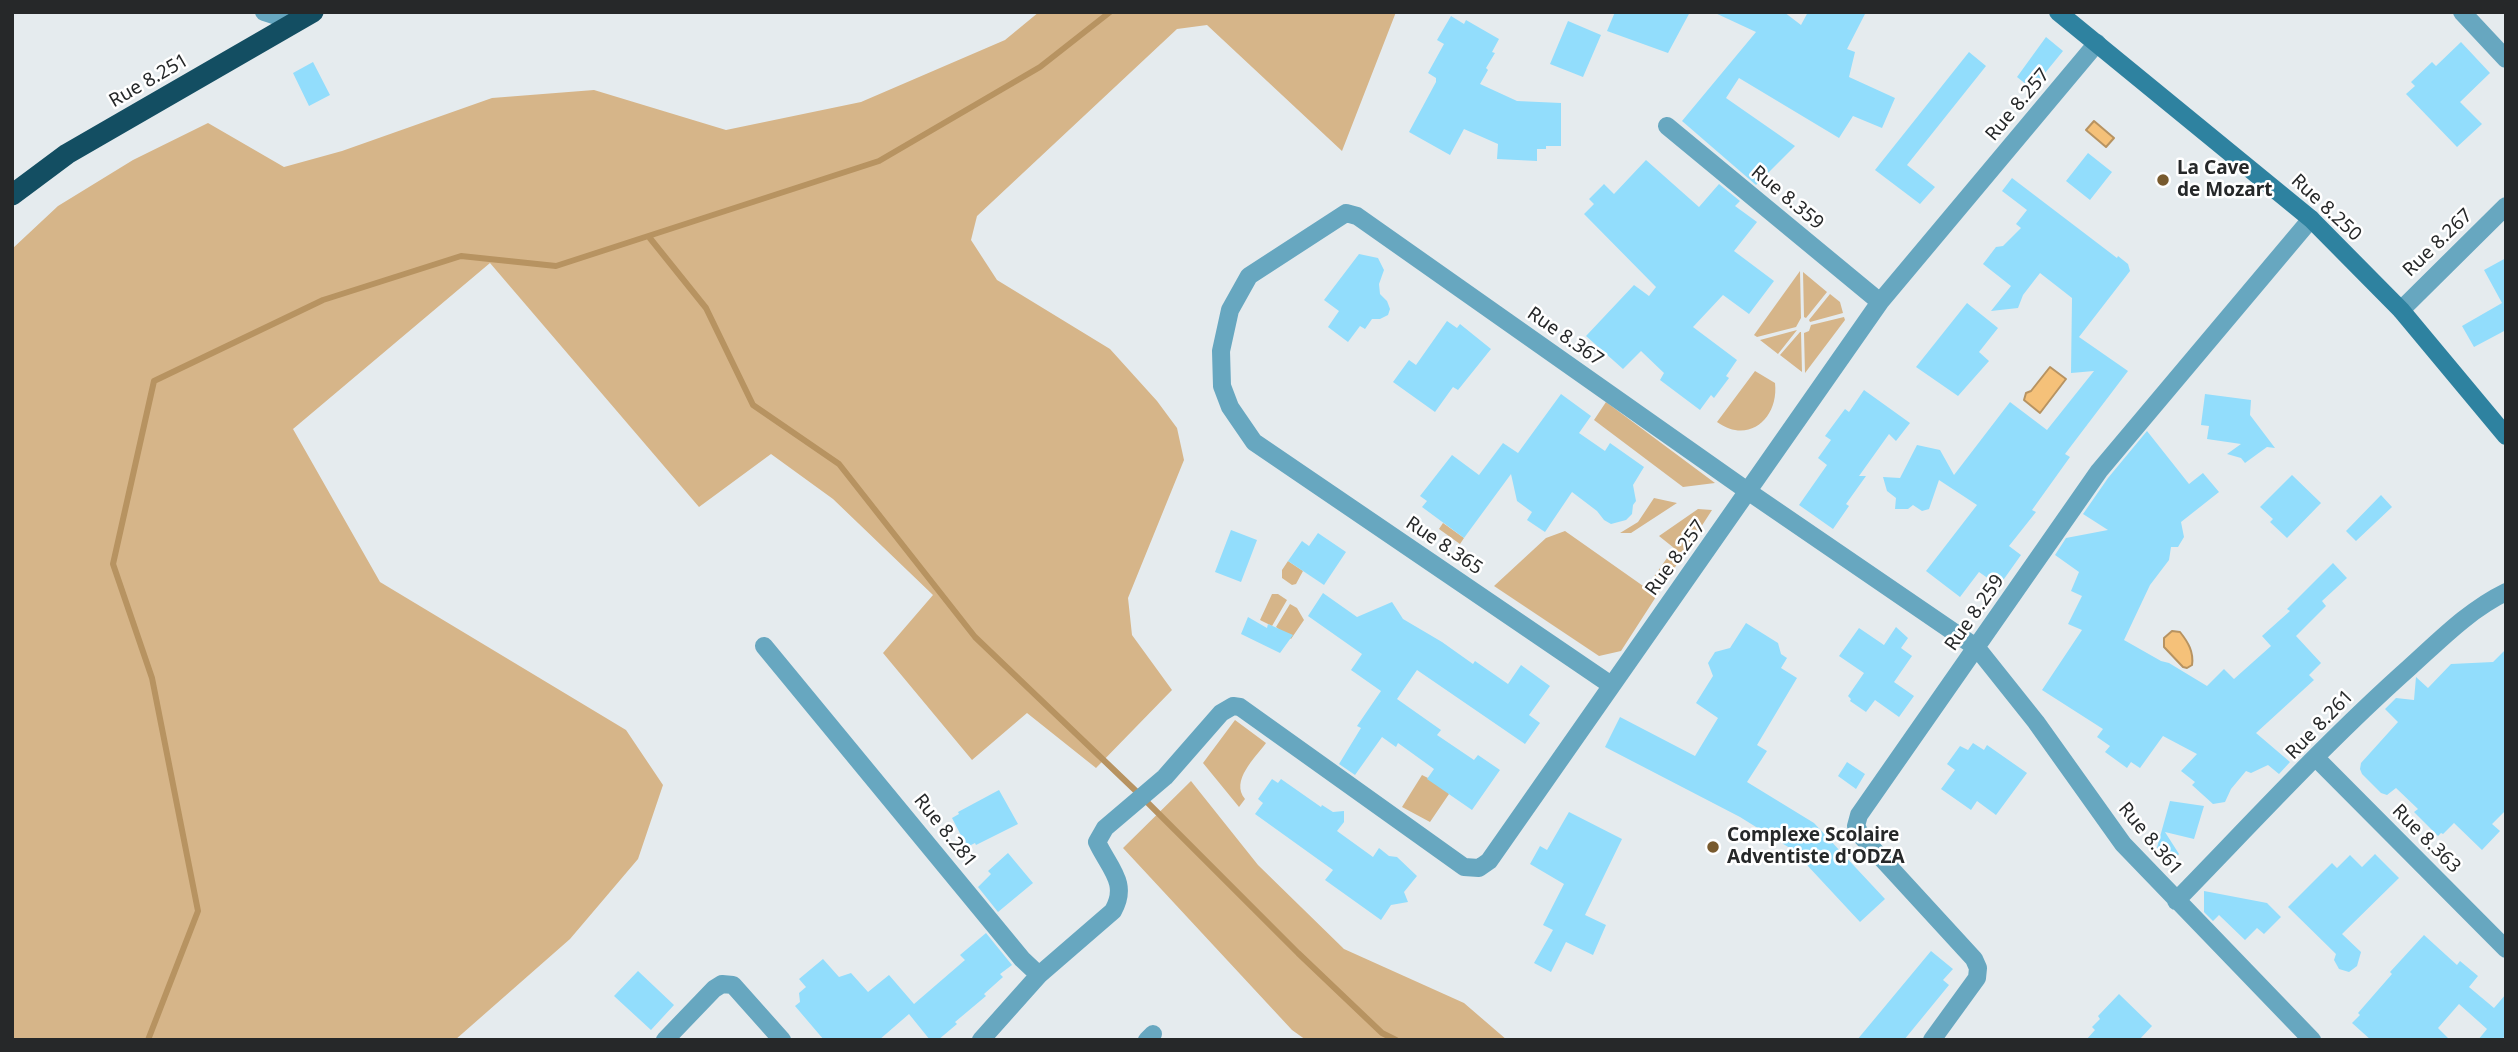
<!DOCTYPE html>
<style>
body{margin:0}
#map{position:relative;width:2518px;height:1052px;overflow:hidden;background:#e5ebee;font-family:"Noto Sans",sans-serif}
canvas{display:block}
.frame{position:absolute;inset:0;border:14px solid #262829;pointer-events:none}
</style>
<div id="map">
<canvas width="2518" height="1052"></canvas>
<div class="frame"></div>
</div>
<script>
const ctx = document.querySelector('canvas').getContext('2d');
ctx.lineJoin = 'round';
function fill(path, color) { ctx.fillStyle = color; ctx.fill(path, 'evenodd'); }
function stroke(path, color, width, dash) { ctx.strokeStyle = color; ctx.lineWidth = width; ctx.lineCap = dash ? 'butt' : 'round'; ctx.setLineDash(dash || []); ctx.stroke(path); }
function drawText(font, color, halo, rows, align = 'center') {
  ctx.font = font + ' "Noto Sans",sans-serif'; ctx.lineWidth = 5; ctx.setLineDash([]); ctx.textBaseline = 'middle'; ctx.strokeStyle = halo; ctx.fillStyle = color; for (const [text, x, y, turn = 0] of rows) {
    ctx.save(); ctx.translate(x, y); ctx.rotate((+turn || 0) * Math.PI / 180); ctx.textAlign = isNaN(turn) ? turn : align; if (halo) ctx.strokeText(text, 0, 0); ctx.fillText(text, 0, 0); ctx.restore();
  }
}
fill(new Path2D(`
 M 1039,12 L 1396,12 L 1342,151 L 1207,25 L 1177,29 L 977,216 L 971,240 L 997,280 L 1110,349 L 1157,401 L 1177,428 L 1184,460 L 1128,598 L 1132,635 L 1172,690 L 1096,768 L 1027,713 L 972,760 L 883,653 L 933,595 L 833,499 L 771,454 L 699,507 L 490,263 L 293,429 L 380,582 L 626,730 L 663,785 L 638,859 L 570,939 L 455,1040 L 12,1040 L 12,249 L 58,206 L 133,160 L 208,123 L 284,167 L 342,151 L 492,98 L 594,90 L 726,130 L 861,102 L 1005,40 Z
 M 1800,271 L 1801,318 L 1796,327 L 1757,337 L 1754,335 Z
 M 1803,272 L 1827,292 L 1806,318 L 1804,317 Z
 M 1830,294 L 1840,302 L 1843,313 L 1810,322 L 1809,320 Z
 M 1844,317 L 1845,320 L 1805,373 L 1804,333 L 1809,331 L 1811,325 Z
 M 1797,330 L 1778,354 L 1760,340 Z
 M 1800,332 L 1801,332 L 1802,372 L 1780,355 Z
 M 1755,371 L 1775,383 C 1779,418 1749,445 1717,422 Z
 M 1606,402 L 1715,483 L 1683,487 L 1594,420 Z
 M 1654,498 L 1677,503 L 1631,533 L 1620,533 L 1638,522 Z
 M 1698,509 L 1712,510 L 1621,651 L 1599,656 L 1494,586 L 1546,538 L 1565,531 L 1646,588 L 1674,548 L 1659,536 Z
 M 1443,523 L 1464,538 L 1460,544 L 1439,529 Z
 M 1288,561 L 1303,571 L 1296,584 L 1292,585 L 1282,578 L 1282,570 Z
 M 1272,594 L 1278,594 L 1287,600 L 1272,626 L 1260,620 Z
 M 1290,604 L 1297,608 L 1304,620 L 1291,639 L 1276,627 Z
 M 1235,720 L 1266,743 C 1255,758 1230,781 1245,799 L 1239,807 L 1203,763 Z
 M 1422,775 L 1442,785 L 1449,794 L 1430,822 L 1402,807 Z
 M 1191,781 L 1258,865 L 1344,949 L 1464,1003 L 1507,1040 L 1306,1040 L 1292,1030 L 1123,848 Z`), '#d6b589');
const water = new Path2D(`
 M 2094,121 L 2114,138 L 2106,147 L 2086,130 Z
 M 2050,367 L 2066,379 L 2040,413 L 2024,400 L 2026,393 L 2031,391 Z
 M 2172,631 L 2180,632 C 2188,642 2194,652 2192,665 L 2187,668 L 2183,667 L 2164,647 L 2164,638 Z`);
fill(water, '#f5c179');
stroke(water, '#b79361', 2);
stroke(new Path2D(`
 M 649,237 L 706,308 L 753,405 L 839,464 L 975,637 L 1138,793 L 1298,953 L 1382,1033 L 1396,1040
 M 148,1040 L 198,911 L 152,678 L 113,564 L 154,381 L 323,300 L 461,256 L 556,266 L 879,161 L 1040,67 L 1110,12`), '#b79361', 6);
fill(new Path2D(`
 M 1615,12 L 1690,12 L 1668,53 L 1607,31 Z
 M 1713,12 L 1784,12 L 1801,25 L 1808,12 L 1866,12 L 1847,49 L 1855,52 L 1849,77 L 1895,98 L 1882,128 L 1853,116 L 1839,138 L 1739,78 L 1726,98 L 1795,146 L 1756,185 L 1682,121 L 1756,32 Z
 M 1451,16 L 1464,24 L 1466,20 L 1499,39 L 1492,52 L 1495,53 L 1486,68 L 1488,70 L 1480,84 L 1517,101 L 1561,103 L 1561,146 L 1546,146 L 1546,149 L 1537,149 L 1537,161 L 1497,159 L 1498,144 L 1464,129 L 1450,155 L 1409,132 L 1436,82 L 1436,78 L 1428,73 L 1444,44 L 1437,40 Z
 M 1568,21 L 1601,35 L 1583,77 L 1550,64 Z
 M 2046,37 L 2063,51 L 2032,89 L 2017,77 Z
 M 2461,42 L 2490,73 L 2460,102 L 2482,124 L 2457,147 L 2406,94 L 2415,86 L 2411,82 L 2432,62 L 2436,66 Z
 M 1969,52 L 1986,66 L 1907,165 L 1935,187 L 1920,204 L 1875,170 Z
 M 313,62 L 330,95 L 309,106 L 293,73 Z
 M 2088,153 L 2112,172 L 2090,200 L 2066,181 Z
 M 1646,160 L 1699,207 L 1719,184 L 1740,201 L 1735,206 L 1757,222 L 1734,251 L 1774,281 L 1749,314 L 1723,295 L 1693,327 L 1737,360 L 1726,376 L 1729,378 L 1714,398 L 1711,395 L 1700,410 L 1660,380 L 1664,373 L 1641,351 L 1623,369 L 1586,336 L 1634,285 L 1649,296 L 1656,287 L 1584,214 L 1594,204 L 1589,199 L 1604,184 L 1614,194 Z
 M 2012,178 L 2117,258 L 2118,256 L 2128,264 L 2130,271 L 2079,337 L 2128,371 L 2065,454 L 2070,457 L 2032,510 L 2036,512 L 2009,546 L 2021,555 L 1999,586 L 1979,572 L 1960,597 L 1926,571 L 1977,505 L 1939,480 L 1929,509 L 1922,511 L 1913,505 L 1908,509 L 1895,509 L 1896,498 L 1887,491 L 1883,477 L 1900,478 L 1917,445 L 1940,450 L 1954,475 L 2010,402 L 2047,430 L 2094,371 L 2071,373 L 2072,298 L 2040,273 L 2023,295 L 2018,308 L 1991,311 L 2011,286 L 1983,264 L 1996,247 L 2003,246 L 2021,228 L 2016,224 L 2027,210 L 2002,191 Z
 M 1359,254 L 1378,258 L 1384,270 L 1379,284 L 1380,294 L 1387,301 L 1390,309 L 1388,315 L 1380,319 L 1372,319 L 1365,329 L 1360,326 L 1348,342 L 1328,327 L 1339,311 L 1324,300 Z
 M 2506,258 L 2506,330 L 2474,347 L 2462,326 L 2502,303 L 2484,270 Z
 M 1967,303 L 1998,328 L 1979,352 L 1989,361 L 1958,396 L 1916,367 Z
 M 1447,321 L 1457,328 L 1460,324 L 1491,349 L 1458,390 L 1453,387 L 1435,412 L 1393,382 L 1409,360 L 1416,365 Z
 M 1864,390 L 1910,423 L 1896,441 L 1889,434 L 1859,476 L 1866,476 L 1846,504 L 1849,506 L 1833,529 L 1799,505 L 1827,465 L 1818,458 L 1831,440 L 1825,436 L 1845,409 L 1849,412 Z
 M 1561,394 L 1591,416 L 1579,433 L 1605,451 L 1610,443 L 1644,467 L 1633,485 L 1636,501 L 1633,505 L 1632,514 L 1626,520 L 1611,524 L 1604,520 L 1597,511 L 1572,492 L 1545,532 L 1527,520 L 1532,512 L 1517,501 L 1511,474 L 1464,538 L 1422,507 L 1427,501 L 1420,496 L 1452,455 L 1479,475 L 1503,443 L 1518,453 Z
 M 2205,394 L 2251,400 L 2250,415 L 2275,448 L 2267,447 L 2245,463 L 2241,458 L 2227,454 L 2241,444 L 2207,439 L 2209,426 L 2201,425 Z
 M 2147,431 L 2189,484 L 2203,473 L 2219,492 L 2181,522 L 2184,537 L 2178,547 L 2171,547 L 2169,560 L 2150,585 L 2124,640 L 2161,661 L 2169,663 L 2207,686 L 2224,669 L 2234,679 L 2271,646 L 2262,636 L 2290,611 L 2287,609 L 2333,563 L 2347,578 L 2322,601 L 2326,606 L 2296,636 L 2321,663 L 2309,675 L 2314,680 L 2256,733 L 2290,762 L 2279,774 L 2268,765 L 2251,773 L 2246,771 L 2231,789 L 2225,802 L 2213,804 L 2192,785 L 2195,782 L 2181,771 L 2197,754 L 2163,736 L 2140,768 L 2131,762 L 2127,768 L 2105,752 L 2110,746 L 2097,737 L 2103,729 L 2042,690 L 2082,630 L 2068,624 L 2082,596 L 2071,591 L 2079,572 L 2055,555 L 2066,538 L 2108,530 L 2083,514 L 2108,478 Z
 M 2292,475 L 2321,503 L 2287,538 L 2270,522 L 2273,519 L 2260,507 Z
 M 2381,495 L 2392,507 L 2356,541 L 2346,531 Z
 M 1231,530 L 1257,540 L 1241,582 L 1215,572 Z
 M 1318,533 L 1346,552 L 1324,585 L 1288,561 L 1302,541 L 1309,546 Z
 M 1323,593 L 1357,617 L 1392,602 L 1403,619 L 1442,642 L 1473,664 L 1475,661 L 1508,684 L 1521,665 L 1550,686 L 1529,715 L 1540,723 L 1525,744 L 1417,670 L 1397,699 L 1441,730 L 1437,735 L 1474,760 L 1478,755 L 1500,770 L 1472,810 L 1427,779 L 1434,769 L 1398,743 L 1396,747 L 1382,737 L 1355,775 L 1339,764 L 1361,728 L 1357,726 L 1381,691 L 1351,670 L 1362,654 L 1308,616 Z
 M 1248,617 L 1267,628 L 1268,624 L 1293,635 L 1280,653 L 1241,634 Z
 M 1746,623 L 1778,643 L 1781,654 L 1787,658 L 1781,668 L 1797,678 L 1757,745 L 1767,751 L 1747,782 L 1814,823 L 1885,899 L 1860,922 L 1793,850 L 1740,817 L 1605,747 L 1620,717 L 1695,756 L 1718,718 L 1696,703 L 1713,676 L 1708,663 L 1715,652 L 1730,648 Z
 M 1896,627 L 1908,638 L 1901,648 L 1912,656 L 1894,682 L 1914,696 L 1899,717 L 1875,700 L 1866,712 L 1850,701 L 1851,699 L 1848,696 L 1864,673 L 1839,656 L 1859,628 L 1884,645 Z
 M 2506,649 L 2506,810 L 2492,824 L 2500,831 L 2482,850 L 2454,823 L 2443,834 L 2441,833 L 2438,836 L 2414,812 L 2418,809 L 2396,788 L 2387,795 L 2381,793 L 2362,774 L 2360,769 L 2361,763 L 2398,722 L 2385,709 L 2396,698 L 2414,700 L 2416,677 L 2428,688 L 2451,664 L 2493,662 Z
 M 1973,743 L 1984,750 L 1987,745 L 2027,773 L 1996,815 L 1977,801 L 1971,810 L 1941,789 L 1955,770 L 1947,764 L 1960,746 L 1968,750 Z
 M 1847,762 L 1865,774 L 1856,789 L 1838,776 Z
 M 1272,779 L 1278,783 L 1281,779 L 1321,807 L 1322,805 L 1333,812 L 1344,811 L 1344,822 L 1337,831 L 1373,857 L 1379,848 L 1389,856 L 1397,857 L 1417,876 L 1404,892 L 1408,902 L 1391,905 L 1381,920 L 1325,880 L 1333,870 L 1255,814 L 1263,803 L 1258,799 Z
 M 999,790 L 1018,824 L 976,845 L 975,843 L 967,847 L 952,818 L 959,814 L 958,812 Z
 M 2170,801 L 2204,806 L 2194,839 L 2165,832 L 2179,854 L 2170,865 L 2156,851 Z
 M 1569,812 L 1622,839 L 1585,915 L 1606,925 L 1593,955 L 1566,942 L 1551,972 L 1534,963 L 1553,930 L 1543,925 L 1564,884 L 1530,864 L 1540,846 L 1547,850 Z
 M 1008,853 L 1033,883 L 998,912 L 978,887 L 991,874 L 988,871 Z
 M 2375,854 L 2399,878 L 2342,934 L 2361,952 L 2357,966 L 2349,972 L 2339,969 L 2334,960 L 2336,954 L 2288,907 L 2332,863 L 2337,868 L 2350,855 L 2362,867 Z
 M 2204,891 L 2267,903 L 2281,917 L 2264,934 L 2257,928 L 2245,940 L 2219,915 L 2213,921 L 2204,912 Z
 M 986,933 L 1012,965 L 1000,974 L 1003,977 L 984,994 L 986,996 L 955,1022 L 957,1024 L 938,1040 L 930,1040 L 909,1014 L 879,1040 L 824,1040 L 795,1006 L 800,1002 L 799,993 L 806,987 L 799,979 L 823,959 L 839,977 L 851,973 L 868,992 L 889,975 L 914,1004 L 965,960 L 960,955 Z
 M 2424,935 L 2457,965 L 2460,961 L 2478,976 L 2469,987 L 2494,1008 L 2506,994 L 2506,1035 L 2501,1040 L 2478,1040 L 2487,1029 L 2459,1004 L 2438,1028 L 2450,1040 L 2371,1040 L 2352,1023 L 2360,1015 L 2358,1013 L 2392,974 L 2390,972 Z
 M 1931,951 L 1953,969 L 1943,980 L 1949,985 L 1904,1040 L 1857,1040 Z
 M 638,971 L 674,1005 L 651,1030 L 614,996 Z
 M 2119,994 L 2152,1026 L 2139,1040 L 2086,1040 L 2095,1030 L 2092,1027 L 2100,1019 L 2098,1016 Z`), '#92ddfc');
stroke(new Path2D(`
 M 264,12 L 295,22
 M 2462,12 L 2506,59
 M 1667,126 L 1880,302
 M 2401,310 L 2506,206
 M 764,646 L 1022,959 L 1039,975 L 981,1040
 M 1611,685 L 1254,442 L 1230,407 L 1222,386 L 1221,351 L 1230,310 L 1249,276 L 1346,213 L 1357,216 L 1749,492 L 1977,648 L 2036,722 L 2123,844 L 2312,1040
 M 2316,758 L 2506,949
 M 2176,901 C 2253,822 2328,740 2410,667 C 2440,640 2469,610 2506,592
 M 1039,975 L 1113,911 C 1129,883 1109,868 1097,842 L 1105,828 L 1165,777 L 1221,713 L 1233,706 L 1240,707 L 1464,867 L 1479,868 L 1489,861 L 1880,302 L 2097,43
 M 665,1040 L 714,989 L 722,984 L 733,985 L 782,1040
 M 1147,1040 L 1153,1034
 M 1932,1040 L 1977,978 L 1978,968 L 1974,959 L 1862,837 L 1856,826 L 1859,815 L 2099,471 L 2311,219`), '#67a7c0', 18);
stroke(new Path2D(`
 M 2058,12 L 2311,219 L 2401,310 L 2506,436`), '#2e82a0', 18);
stroke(new Path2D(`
 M 12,195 L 67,154 L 313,12`), '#134e62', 21);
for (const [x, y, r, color] of [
 [2163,180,7,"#785a2e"],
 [1713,847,7,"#785a2e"]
]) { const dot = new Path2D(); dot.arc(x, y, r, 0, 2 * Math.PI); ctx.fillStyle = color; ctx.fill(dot); stroke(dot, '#fff', 2.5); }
drawText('19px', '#262829', '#fff', [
 ["Rue 8.251",149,81,-30],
 ["Rue 8.257",2018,105,-50],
 ["Rue 8.359",1787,198,40],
 ["Rue 8.250",2326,208,43],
 ["Rue 8.267",2438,243,-44],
 ["Rue 8.367",1565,337,35],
 ["Rue 8.365",1444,546,34],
 ["Rue 8.257",1676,558,-54],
 ["Rue 8.259",1975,613,-55],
 ["Rue 8.261",2320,725,-46],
 ["Rue 8.281",945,831,51],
 ["Rue 8.361",2150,839,50],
 ["Rue 8.363",2426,839,45]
]);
drawText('bold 19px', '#262829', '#fff', [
 ["La Cave",2177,169],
 ["de Mozart",2177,191],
 ["Complexe Scolaire",1727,836],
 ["Adventiste d'ODZA",1727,858]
], 'left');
</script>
